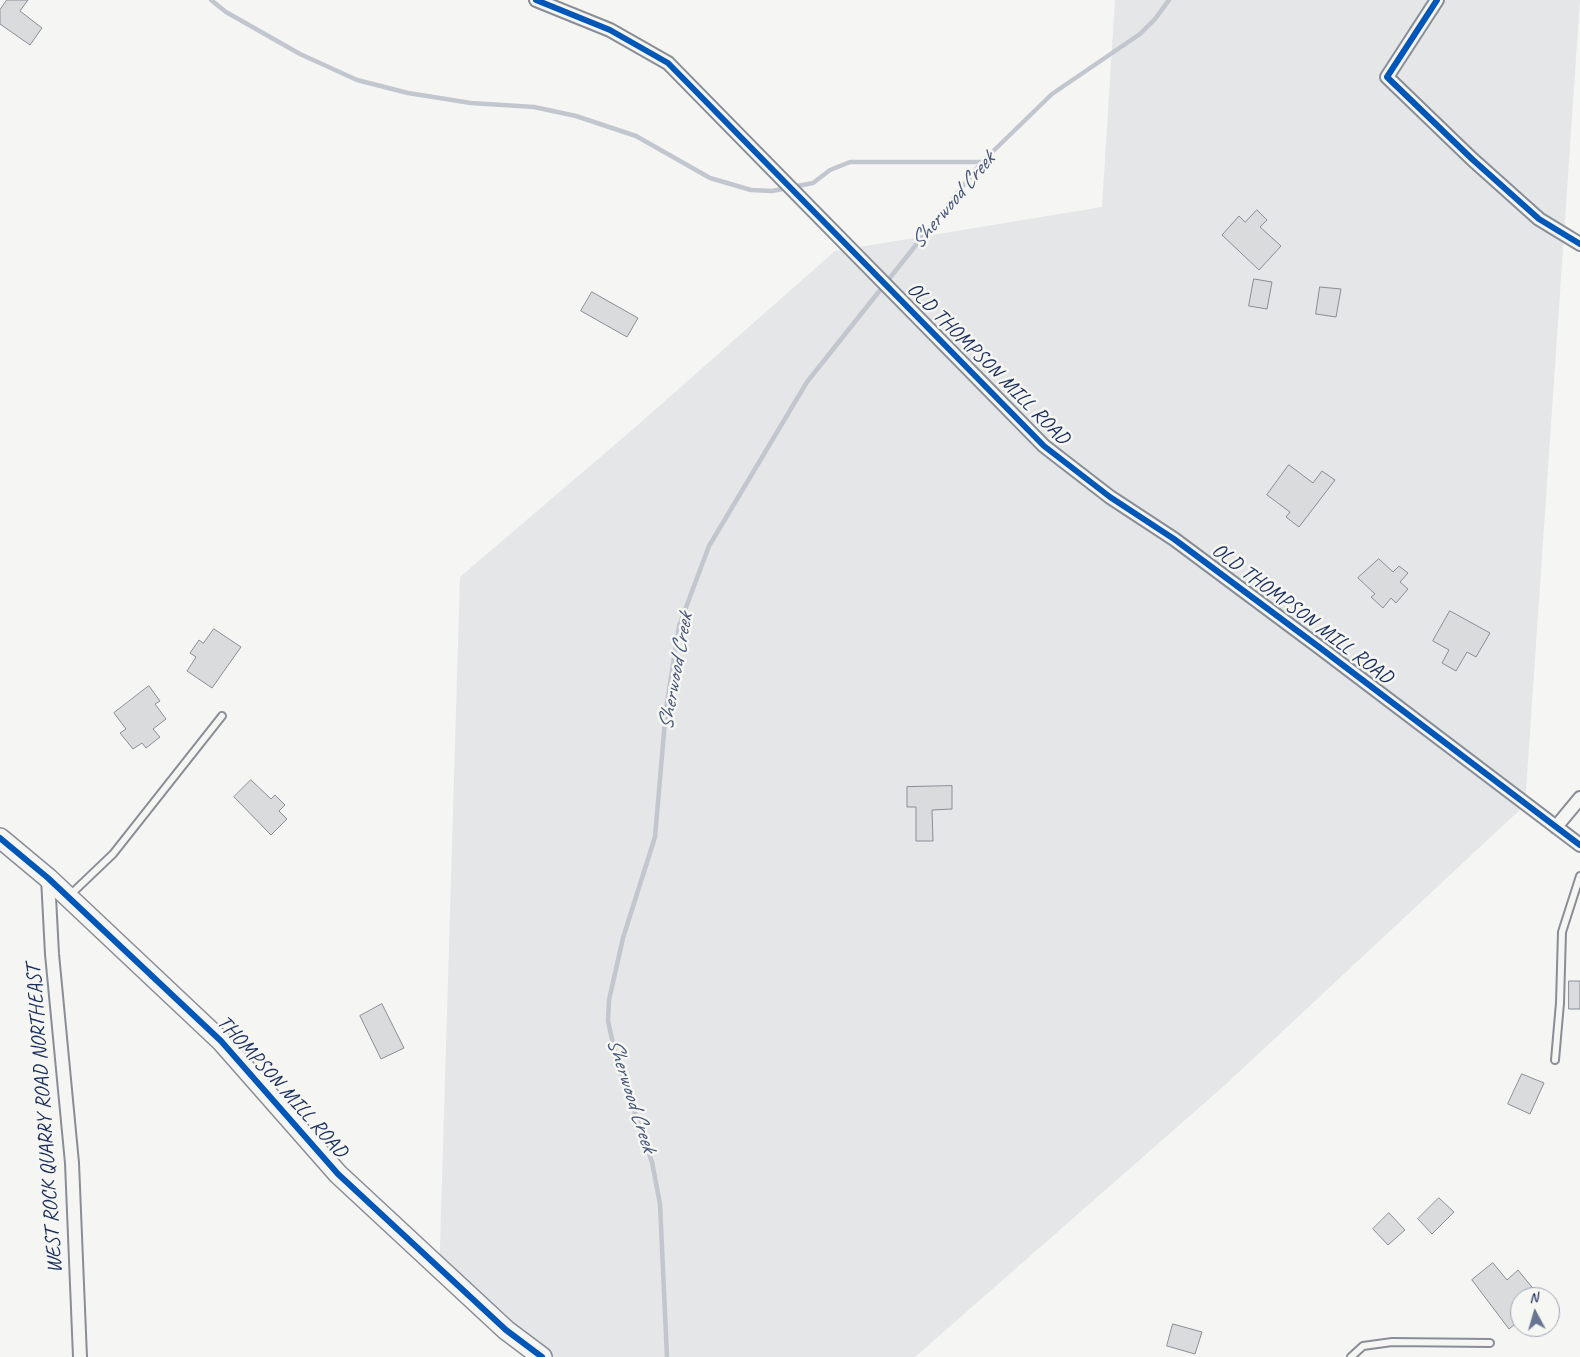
<!DOCTYPE html>
<style>
body{margin:0}
#map{position:relative;width:1580px;height:1357px;overflow:hidden;background:#f5f5f3;font-family:Caveat,sans-serif}
canvas{display:block}
.north{position:absolute;left:1510px;top:1287px;width:50px;height:50px;box-sizing:border-box;background:#f6f6f2;border:1px solid #9ea6b7;border-radius:50%;rotate:354deg;font-size:14px;font-weight:700;line-height:20px;text-align:center;color:#1b2f5e}
.north::after{content:'';display:block;margin:auto;width:18px;height:22px;background:#677492;clip-path:polygon(50% 0,100% 100%,50% 72%,0 100%)}
</style>
<div id="map">
<canvas width="1580" height="1357"></canvas>
<div class="north">N</div>
</div>
<script>
const ctx = document.querySelector('canvas').getContext('2d');
ctx.lineJoin = 'round';
function fill(path, color) { ctx.fillStyle = color; ctx.fill(path, 'evenodd'); }
function stroke(path, color, width, dash) { ctx.strokeStyle = color; ctx.lineWidth = width; ctx.lineCap = dash ? 'butt' : 'round'; ctx.setLineDash(dash || []); ctx.stroke(path); }
function drawText(font, color, halo, rows, align = 'center') {
  ctx.font = font + ' Caveat,sans-serif'; ctx.lineWidth = 5; ctx.setLineDash([]); ctx.textBaseline = 'middle'; ctx.strokeStyle = halo; ctx.fillStyle = color; for (const [text, x, y, turn = 0] of rows) {
    ctx.save(); ctx.translate(x, y); ctx.rotate((+turn || 0) * Math.PI / 180); ctx.textAlign = isNaN(turn) ? turn : align; if (halo) ctx.strokeText(text, 0, 0); ctx.fillText(text, 0, 0); ctx.restore();
  }
}
fill(new Path2D(`
 M 1115,0 L 1580,0 L 1525,805 L 1225,1085 L 915,1357 L 533,1357 L 439,1281 L 460,577 L 632,430 L 835,251 L 1102,207 Z`), '#e4e6e7');
stroke(new Path2D(`
 M 211,0 L 226,12 L 300,54 L 357,80 L 408,93 L 471,103 L 534,107 L 576,116 L 636,136 L 710,178 L 751,190 L 772,191 L 813,183 L 830,170 L 850,162 L 982,162
 M 667,1357 L 660,1204 L 652,1162 L 617,1062 L 608,1021 L 609,1000 L 623,938 L 655,837 L 666,709 L 679,626 L 709,546 L 807,382 L 982,162 L 1052,94 L 1140,34 L 1155,19 L 1169,0`), '#c1c6cf', 4.5);
const building = new Path2D(`
 M 7,0 L 28,0 L 20,11 L 42,28 L 30,45 L 0,24 L 0,10 Z
 M 1257,210 L 1267,220 L 1260,227 L 1281,246 L 1259,270 L 1222,235 L 1239,216 L 1245,222 Z
 M 1254,279 L 1272,282 L 1267,309 L 1249,306 Z
 M 1320,287 L 1341,289 L 1336,317 L 1316,314 Z
 M 592,292 L 638,318 L 627,337 L 581,311 Z
 M 1289,465 L 1313,483 L 1322,471 L 1335,480 L 1299,527 L 1286,517 L 1290,512 L 1267,495 Z
 M 1379,559 L 1393,572 L 1399,566 L 1408,573 L 1400,582 L 1408,589 L 1396,603 L 1391,598 L 1383,608 L 1371,597 L 1375,594 L 1358,578 Z
 M 1450,611 L 1490,633 L 1476,657 L 1467,652 L 1456,671 L 1442,663 L 1449,650 L 1433,641 Z
 M 214,629 L 241,647 L 212,688 L 187,671 L 196,657 L 190,653 L 199,640 L 203,643 Z
 M 149,686 L 160,701 L 155,704 L 166,719 L 153,729 L 160,737 L 146,748 L 142,743 L 133,749 L 120,733 L 126,729 L 114,713 Z
 M 251,780 L 271,799 L 275,795 L 285,805 L 279,811 L 287,819 L 271,835 L 234,797 Z
 M 952,786 L 952,809 L 932,810 L 933,841 L 916,841 L 916,807 L 907,807 L 907,787 Z
 M 1569,981 L 1580,981 L 1580,1009 L 1569,1009 Z
 M 382,1004 L 404,1048 L 381,1059 L 360,1016 Z
 M 1522,1074 L 1544,1083 L 1530,1114 L 1508,1104 Z
 M 1439,1198 L 1454,1212 L 1432,1234 L 1418,1219 Z
 M 1389,1213 L 1405,1230 L 1388,1245 L 1373,1229 Z
 M 1493,1263 L 1507,1280 L 1518,1270 L 1540,1297 L 1520,1297 L 1520,1320 L 1509,1329 L 1472,1280 Z
 M 1173,1324 L 1202,1332 L 1195,1354 L 1167,1346 Z`);
fill(building, '#dadbdc');
stroke(building, '#898d95', 1);
const lane = new Path2D(`
 M 69,896 L 113,854 L 222,716
 M 1555,1060 L 1560,1003 L 1562,932 L 1580,876
 M 1351,1357 L 1363,1346 L 1392,1342 L 1490,1343`);
const street = new Path2D(`
 M 536,0 L 610,30 L 668,63 L 1044,446 L 1110,497 L 1174,539 L 1319,647 L 1580,845
 M 1437,0 L 1387,77 L 1472,159 L 1539,219 L 1580,244
 M 1556,827 L 1580,798
 M 48,878 L 52,954 L 72,1163 L 80,1357`);
const secondary = new Path2D(`
 M 0,838 L 48,878 L 221,1041 L 338,1174 L 506,1330 L 542,1357`);
stroke(lane, '#898d95', 10);
stroke(street, '#898d95', 16);
stroke(secondary, '#898d95', 22);
stroke(lane, '#f5f5f3', 6);
stroke(street, '#f5f5f3', 12);
stroke(secondary, '#f5f5f3', 19);
stroke(new Path2D(`
 M 536,0 L 610,30 L 668,63 L 1044,446 L 1110,497 L 1174,539 L 1319,647 L 1580,845
 M 1437,0 L 1387,77 L 1472,159 L 1539,219 L 1580,244
 M 0,838 L 48,878 L 221,1041 L 338,1174 L 506,1330 L 542,1357`), '#0057b8', 6);
drawText('21px', '#1b2f5e', '#f6f6f2', [
 ["OLD THOMPSON MILL ROAD",988,364,45],
 ["OLD THOMPSON MILL ROAD",1302,614,37],
 ["THOMPSON MILL ROAD",282,1087,48],
 ["WEST ROCK QUARRY ROAD NORTHEAST",45,1119,-94]
]);
drawText('italic 22px', '#46567b', '#f6f6f2', [
 ["Sherwood Creek",953,201,-50],
 ["Sherwood Creek",676,672,-80],
 ["Sherwood Creek",631,1095,72]
]);
</script>
